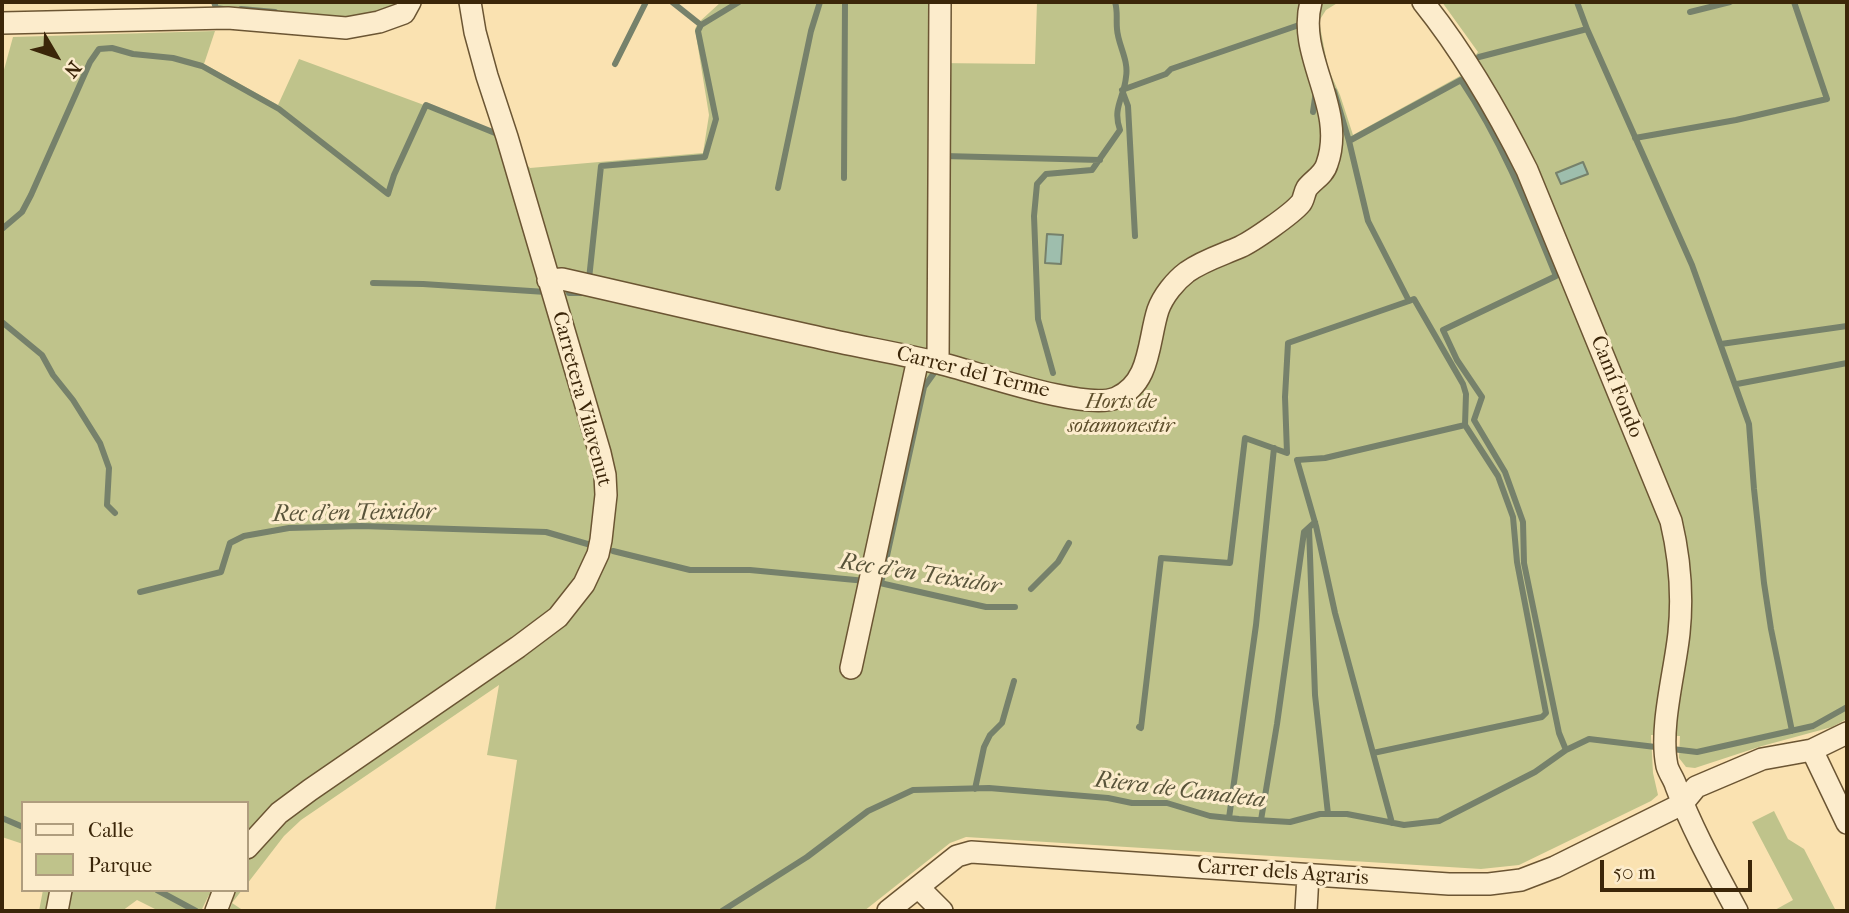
<!DOCTYPE html>
<meta charset="utf-8">
<style>
body{margin:0}
#map{position:relative;width:1849px;height:913px;overflow:hidden;background:#fae2b1;font-family:"IM FELL French Canon",serif}
canvas{display:block}
.frame{position:absolute;inset:0;border:4px solid #3b2609;pointer-events:none}
.legend{position:absolute;left:21px;top:801px;width:228px;height:91px;box-sizing:border-box;background:#fceccc;border:2px solid #af9d7e;margin:0;padding:9px 12px;list-style:none;font-size:21px;color:#3b2609}
.legend li{display:flex;align-items:center;gap:14px;height:35px}
.legend b{width:35px;border:2px solid #af9d7e}
.north{position:absolute;left:21px;top:21px;width:70px;height:70px;-webkit-text-stroke:5px #fceccc;paint-order:stroke;rotate:129deg;font-size:19px;font-weight:700;line-height:28px;text-align:center;color:#3b2609}
.north::after{content:'';display:block;margin:auto;width:24px;height:32px;background:#3b2609;clip-path:polygon(50% 0,100% 100%,50% 72%,0 100%)}
.scale{position:absolute;left:1600px;top:860px;width:152px;height:32px;box-sizing:border-box;border:4px solid #3b2609;border-top:0;padding-left:9px;font-size:21px;line-height:24px;white-space:nowrap;color:#3b2609;-webkit-text-stroke:5px #fceccc;paint-order:stroke}
</style>
<div id="map">
<canvas width="1849" height="913"></canvas>
<div class="frame"></div>
<ul class="legend">
<li><b style="height:9px;background:#fceccc"></b>Calle</li>
<li><b style="height:19px;background:#bfc38b"></b>Parque</li>
</ul>
<div class="north">N</div>
<div class="scale">50 m</div>
</div>
<script>
const ctx = document.querySelector('canvas').getContext('2d');
ctx.lineJoin = 'round';
function fill(path, color) { ctx.fillStyle = color; ctx.fill(path, 'evenodd'); }
function stroke(path, color, width, dash) { ctx.strokeStyle = color; ctx.lineWidth = width; ctx.lineCap = dash ? 'butt' : 'round'; ctx.setLineDash(dash || []); ctx.stroke(path); }
function drawText(font, color, halo, rows, align = 'center') {
  ctx.font = font + ' "IM FELL French Canon",serif'; ctx.lineWidth = 6; ctx.setLineDash([]); ctx.textBaseline = 'middle'; ctx.strokeStyle = halo; ctx.fillStyle = color; for (const [text, x, y, turn = 0] of rows) {
    ctx.save(); ctx.translate(x, y); ctx.rotate((+turn || 0) * Math.PI / 180); ctx.textAlign = isNaN(turn) ? turn : align; if (halo) ctx.strokeText(text, 0, 0); ctx.fillText(text, 0, 0); ctx.restore();
  }
}
fill(new Path2D(`
 M 216,2 L 397,2 L 392,8 L 354,18 L 220,11 Z
 M 721,2 L 935,2 L 935,63 L 1035,64 L 1037,2 L 1339,2 L 1326,10 L 1319,21 L 1328,68 L 1340,95 L 1353,135 L 1460,76 L 1478,52 L 1442,2 L 1847,2 L 1847,719 L 1832,727 L 1762,746 L 1695,768 L 1686,767 L 1679,758 L 1680,736 L 1651,735 L 1653,773 L 1658,795 L 1651,801 L 1519,865 L 1481,869 L 966,837 L 950,843 L 864,911 L 495,911 L 517,760 L 487,755 L 499,685 L 301,820 L 284,836 L 247,884 L 247,803 L 23,803 L 23,844 L 2,837 L 2,77 L 13,37 L 215,31 L 204,64 L 278,105 L 299,59 L 424,105 L 497,136 L 530,168 L 703,153 L 709,115 L 695,29 L 698,23 Z
 M 1774,811 L 1788,839 L 1804,849 L 1836,911 L 1773,911 L 1793,900 L 1752,822 Z
 M 43,890 L 242,890 L 232,903 L 244,911 L 229,911 L 232,903 L 209,895 L 201,911 L 159,911 L 137,900 L 122,911 L 39,911 Z`), '#bfc38b');
const water = new Path2D(`
 M 1583,162 L 1588,174 L 1561,184 L 1556,173 Z
 M 1047,234 L 1063,235 L 1061,264 L 1045,263 Z`);
fill(water, '#9ebead');
stroke(water, '#76816b', 2);
stroke(new Path2D(`
 M 214,2 L 216,8 L 223,9
 M 672,2 L 701,25
 M 241,9 L 275,12
 M 1690,12 L 1730,2
 M 1587,29 L 1692,265 L 1749,424 L 1754,489 L 1764,583 L 1771,629 L 1792,731
 M 1479,57 L 1587,29 L 1577,2
 M 615,64 L 646,2
 M 1334,91 L 1349,141
 M 1313,112 L 1316,91
 M 1635,138 L 1736,120 L 1827,99 L 1794,2
 M 944,156 L 1100,160
 M 844,178 L 845,2
 M 778,188 L 811,31 L 820,2
 M 2,229 L 22,212 L 31,195 L 90,62 L 99,49 L 112,48 L 133,54 L 173,58 L 202,66 L 279,109 L 388,194 L 394,175 L 426,105 L 495,133
 M 1135,236 L 1128,106 L 1122,90 L 1166,74 L 1171,69 L 1302,24 L 1302,26
 M 589,279 L 601,166 L 705,157 L 716,119 L 698,31 L 701,25 L 739,2
 M 373,283 L 423,284 L 546,292
 M 569,293 L 585,293
 M 2,322 L 42,355 L 53,375 L 73,400 L 100,443 L 109,468 L 107,505 L 115,513
 M 1721,344 L 1847,326
 M 1053,373 L 1038,319 L 1034,216 L 1037,184 L 1046,174 L 1092,170 L 1120,130 C 1112,108 1124,98 1126,77 C 1129,60 1118,45 1117,29 C 1116,19 1118,12 1115,2
 M 1737,384 L 1847,363
 M 1309,528 L 1315,695 L 1328,814
 M 613,551 L 690,570 L 750,570 L 866,581
 M 880,583 L 986,607 L 1015,607
 M 881,583 L 924,387 L 939,366
 M 1031,589 L 1058,562 L 1069,543
 M 140,592 L 221,572 L 230,543 L 244,536 L 289,528 L 361,526 L 546,532 L 591,545
 M 1139,727 L 1141,728 L 1161,558 L 1230,563 L 1245,438 L 1287,453 L 1285,397 L 1288,343 L 1409,301 L 1368,221 L 1349,141 L 1461,80 C 1502,141 1528,207 1556,276 L 1443,330 L 1457,360 L 1482,397 L 1474,420 L 1505,472 L 1523,522 L 1524,563 L 1559,733 L 1566,750
 M 1373,753 L 1542,717 L 1546,713 L 1517,562 L 1513,517 L 1498,476 L 1465,425 L 1466,394 L 1463,384 L 1414,299 L 1409,301
 M 975,789 L 984,747 L 990,735 L 1002,723 L 1014,681
 M 2,818 L 23,827
 M 1229,818 L 1256,625 L 1274,448
 M 1261,820 L 1277,724 L 1304,532 L 1315,522
 M 1392,823 L 1335,613 L 1316,526 L 1297,460 L 1325,458 L 1465,425
 M 157,890 L 196,911
 M 722,911 L 807,857 L 868,811 L 913,790 L 989,788 L 1108,798 L 1132,803 L 1167,803 L 1210,816 L 1239,819 L 1290,822 L 1320,814 L 1347,814 L 1404,825 L 1439,821 L 1535,772 L 1566,750 L 1589,739 L 1697,752 L 1813,726 L 1847,707`), '#76816b', 6);
const minor = new Path2D(`
 M 1423,2 C 1464,53 1498,112 1527,170 L 1671,521 C 1680,559 1683,594 1679,633 C 1675,672 1659,728 1667,766 C 1669,773 1674,779 1676,786 C 1692,829 1715,870 1737,911
 M 2,23 L 228,18 L 346,28 L 379,22 L 404,13 L 410,2
 M 548,280 L 562,279 C 655,300 747,322 839,342 C 872,349 906,355 939,363 C 977,372 1084,411 1116,398 C 1151,383 1148,341 1158,310 C 1163,296 1175,281 1187,272 C 1204,260 1222,255 1240,247 C 1253,241 1292,214 1301,203 C 1304,199 1304,193 1307,188 C 1313,180 1324,175 1327,164 C 1347,108 1296,56 1311,2
 M 938,363 L 940,2
 M 851,668 L 918,359
 M 1812,750 L 1847,823
 M 247,848 L 279,813 L 310,790 L 518,647 L 558,617 L 584,584 L 598,554 L 601,540 L 606,495 L 605,475 L 600,453 L 507,137 L 487,76 L 475,32 L 470,2
 M 919,888 L 942,911
 M 57,911 L 61,890
 M 216,911 L 224,890
 M 888,911 L 957,856 L 971,852 L 1449,884 L 1489,884 L 1521,880 L 1555,867 L 1682,804 L 1696,787 L 1762,759 L 1812,750 L 1847,733
 M 1306,911 L 1308,875`);
stroke(minor, '#6b5533', 24);
stroke(minor, '#fceccc', 21);
drawText('21px', '#3b2609', '#fceccc', [
 ["Carrer del Terme",973,373,14],
 ["Camí Fondo",1616,387,68],
 ["Carretera Vilavenut",581,399,75],
 ["Carrer dels Agraris",1283,873,4]
]);
drawText('italic 21px', '#5c4d2a', '#fceccc', [
 ["Horts de",1121,403],
 ["sotamonestir",1121,427]
]);
drawText('italic 23px', '#59543a', '#fceccc', [
 ["Rec d'en Teixidor",354,514,-1],
 ["Rec d'en Teixidor",920,575,9],
 ["Riera de Canaleta",1180,791,7]
]);
</script>
